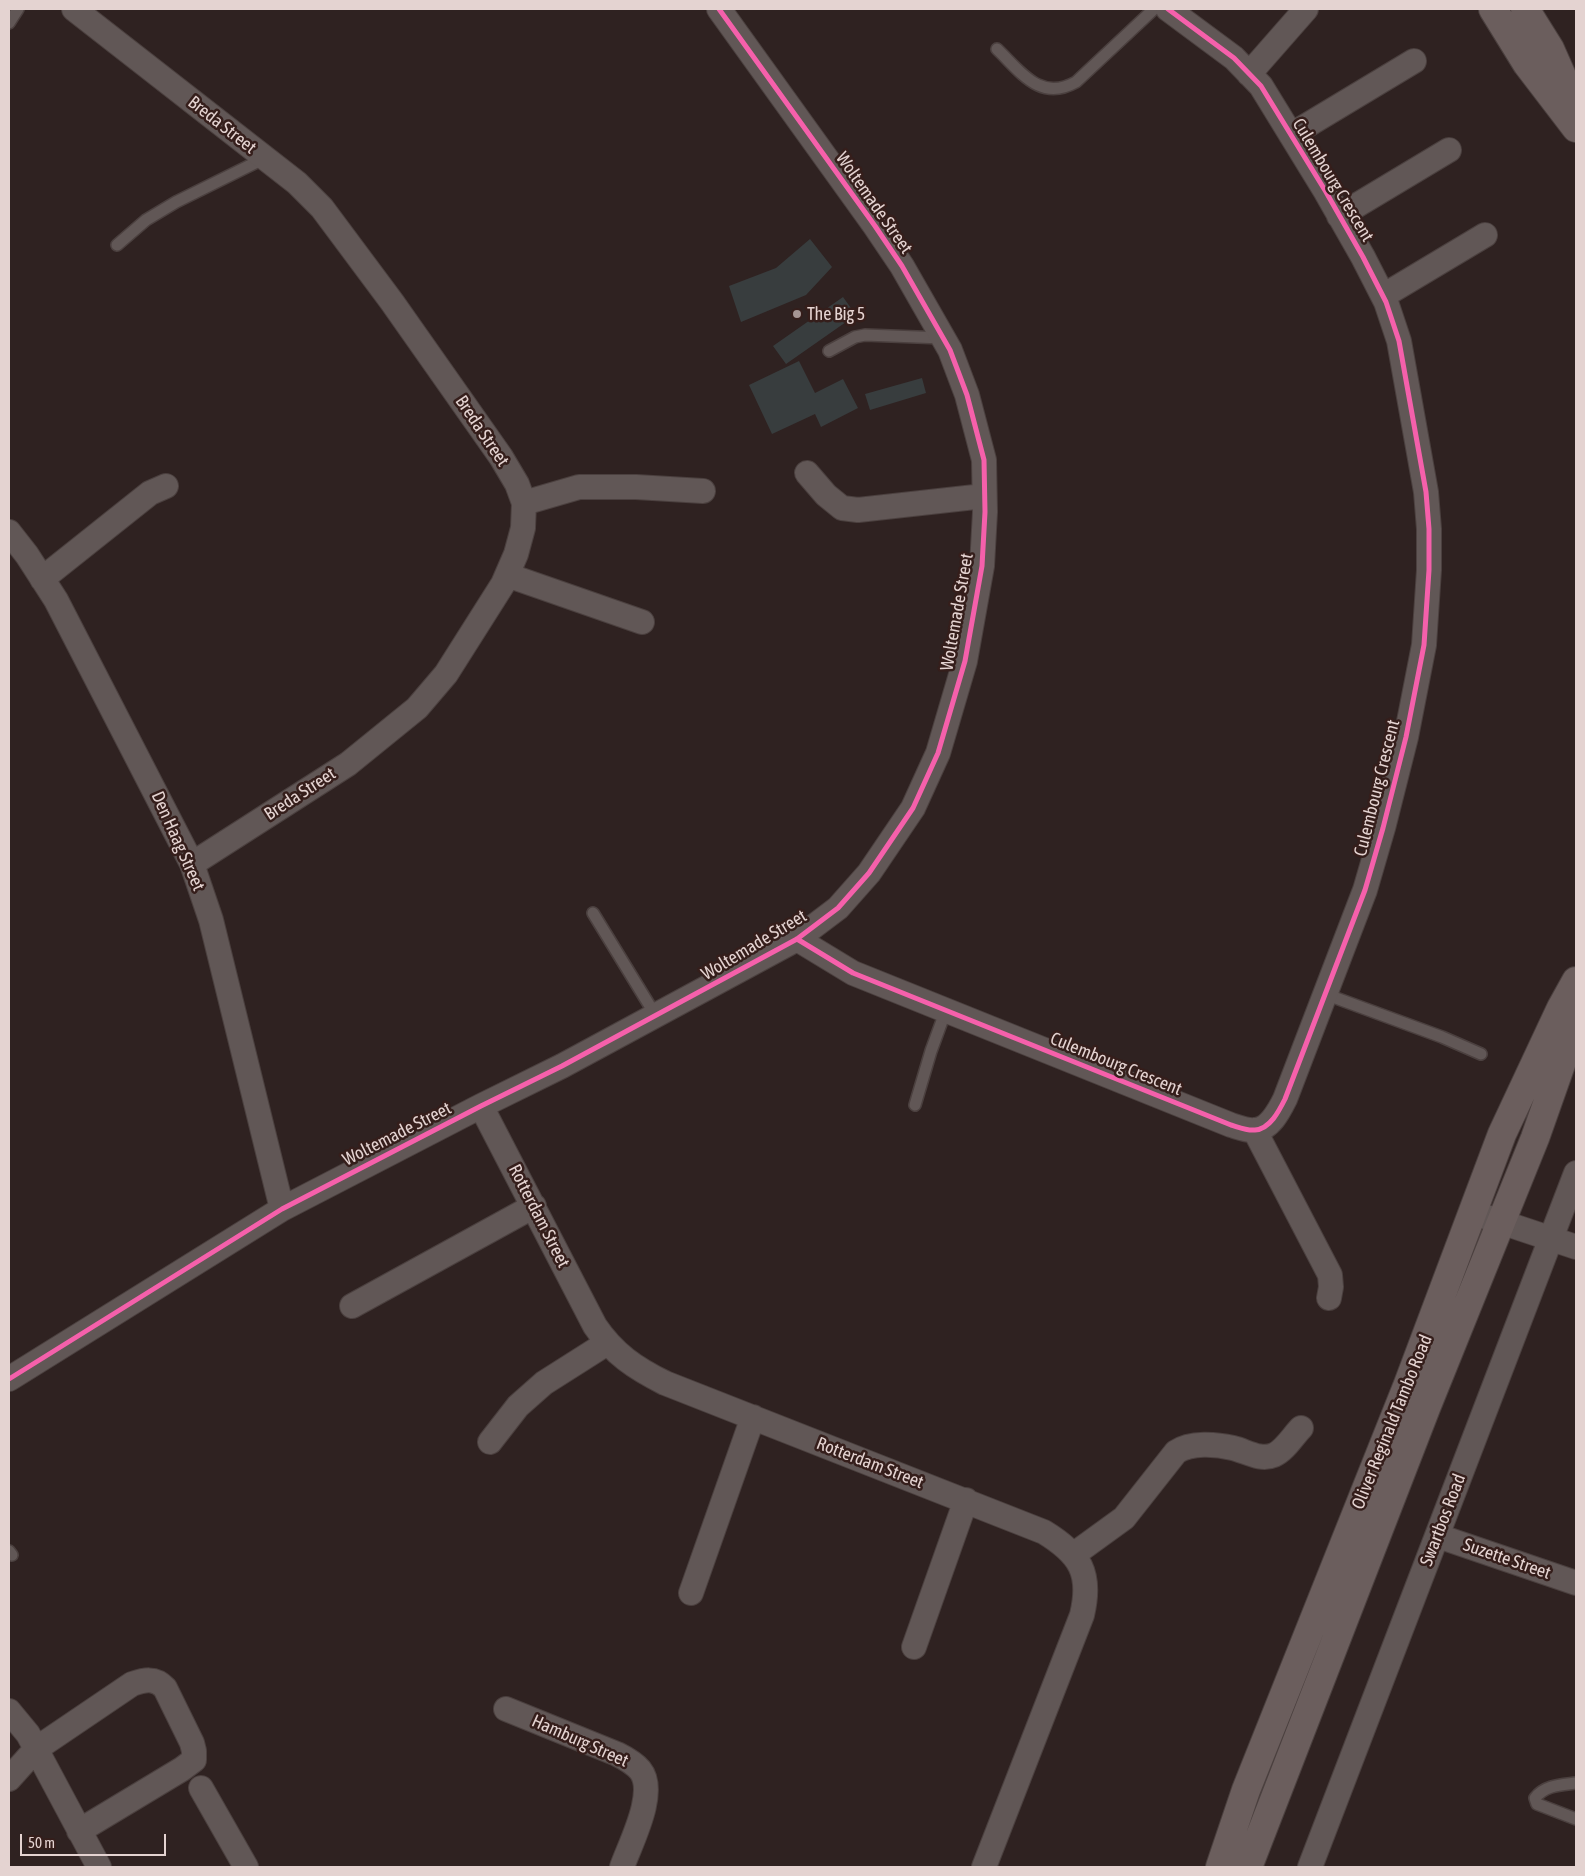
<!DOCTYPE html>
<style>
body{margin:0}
#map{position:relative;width:1585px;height:1876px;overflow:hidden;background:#2f2221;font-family:"Asap Condensed",sans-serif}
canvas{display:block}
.frame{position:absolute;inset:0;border:10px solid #e4d3d1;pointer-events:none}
.scale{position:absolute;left:20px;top:1834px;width:146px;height:22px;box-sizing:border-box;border:2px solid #e4d3d1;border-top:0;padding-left:6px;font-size:15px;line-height:18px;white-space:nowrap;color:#e4d3d1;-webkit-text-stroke:4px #351e1b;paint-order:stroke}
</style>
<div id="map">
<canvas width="1585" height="1876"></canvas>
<div class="frame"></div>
<div class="scale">50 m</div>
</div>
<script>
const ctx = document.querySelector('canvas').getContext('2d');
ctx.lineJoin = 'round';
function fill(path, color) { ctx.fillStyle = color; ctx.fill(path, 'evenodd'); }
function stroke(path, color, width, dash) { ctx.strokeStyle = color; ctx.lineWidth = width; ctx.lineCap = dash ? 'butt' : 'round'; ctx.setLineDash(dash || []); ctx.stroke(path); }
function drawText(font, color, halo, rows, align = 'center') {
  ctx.font = font + ' "Asap Condensed",sans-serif'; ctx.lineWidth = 5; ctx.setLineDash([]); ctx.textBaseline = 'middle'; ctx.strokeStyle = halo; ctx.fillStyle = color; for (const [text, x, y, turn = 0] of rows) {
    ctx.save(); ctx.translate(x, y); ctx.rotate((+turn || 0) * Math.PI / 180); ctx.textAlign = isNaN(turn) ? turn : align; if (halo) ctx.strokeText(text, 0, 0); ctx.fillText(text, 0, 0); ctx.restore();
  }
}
fill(new Path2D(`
 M 810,239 L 832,267 L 806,295 L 741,322 L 729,286 L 776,268 Z
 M 843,297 L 856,315 L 786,364 L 773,346 Z
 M 799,361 L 815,393 L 843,379 L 858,408 L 821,427 L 815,414 L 772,434 L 749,385 Z
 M 922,378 L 926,393 L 870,410 L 865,394 Z`), '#383d3e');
const lane = new Path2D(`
 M 9,23 L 18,9
 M 997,49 C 1021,72 1040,102 1076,82 L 1154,9
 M 117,245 L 146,220 L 176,202 L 265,158
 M 829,351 L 855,337 L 865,335 L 943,338
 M 593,913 L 656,1016
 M 1325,994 L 1442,1037 L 1481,1054
 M 915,1105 L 931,1051 L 946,1010
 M 9,1551 L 12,1555
 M 1576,1783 C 1561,1785 1545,1785 1535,1798 L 1537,1804 L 1576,1819`);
const street = new Path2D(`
 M 74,9 L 297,183 L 322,208 L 392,302 L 501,457 L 517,484 L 524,503 L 523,528 L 516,554 L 503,584 L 446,674 L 417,708 L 348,764 L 192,864
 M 1249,74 L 1306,9
 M 1291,135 L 1414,61
 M 1339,216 L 1449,150
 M 1383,296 L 1485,235
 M 807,473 L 826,495 L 842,508 L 858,510 L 984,496
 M 524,503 L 579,487 L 636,487 L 703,491
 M 9,532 L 27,555 L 56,600 L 192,864 L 211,920 L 282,1209
 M 507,575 L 642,622
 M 42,579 L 150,493 L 166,486
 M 797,939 L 853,973 L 1231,1125 C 1238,1127 1247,1131 1255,1130 C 1270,1129 1279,1111 1285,1099 L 1365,890 L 1383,828 L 1406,737 L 1424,645 L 1429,570 L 1429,529 L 1426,492 L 1399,341 L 1386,302 L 1363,257 L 1326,192 L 1261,86 L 1234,58 L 1168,9
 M 481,1106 L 595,1326 C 614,1354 635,1368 665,1383 L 1044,1532 C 1080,1554 1092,1573 1082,1615 L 984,1867
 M 1255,1131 L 1330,1275 L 1331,1287 L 1329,1298
 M 1474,1213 L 1576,1247
 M 352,1306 L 534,1206
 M 9,1379 L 282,1209 L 481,1106 L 562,1066 L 797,939 L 838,908 L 869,873 L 913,808 L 938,753 L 965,661 L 982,566 L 985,512 L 984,460 L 967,395 L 950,350 L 902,266 L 875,226 L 719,9
 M 490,1442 L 518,1406 L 544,1383 L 607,1343
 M 1438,1536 L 1576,1583
 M 1073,1555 L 1124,1518 L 1176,1452 C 1191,1442 1216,1444 1233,1448 C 1246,1451 1260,1461 1274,1455 C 1285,1450 1293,1436 1301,1428
 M 691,1593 L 753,1417
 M 914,1647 L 966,1500
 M 506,1709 L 617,1754 C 625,1758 634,1763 640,1770 C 658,1792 630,1844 622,1867
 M 9,1711 L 28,1734 L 99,1867
 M 9,1779 L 36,1749 L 132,1684 C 144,1680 155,1677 165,1688 L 192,1743 L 194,1751 L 194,1760 L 182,1769 L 79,1831
 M 201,1788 L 246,1867
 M 1310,1867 L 1576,1173`);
const secondary = new Path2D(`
 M 1493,9 L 1527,64 L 1576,128
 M 1525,9 L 1550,49 L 1569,92 L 1575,115
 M 1220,1867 L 1246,1790 L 1408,1384 L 1502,1134 L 1561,1008 L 1576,981
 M 1248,1867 L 1426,1408 L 1535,1138 L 1576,1022`);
stroke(lane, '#4b403f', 14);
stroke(street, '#4b403f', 26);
stroke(secondary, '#4b403f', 30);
stroke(lane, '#615756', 11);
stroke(street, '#615756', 24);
stroke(secondary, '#6b5e5d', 28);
stroke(new Path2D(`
 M 797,939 L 853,973 L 1231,1125 C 1238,1127 1247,1131 1255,1130 C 1270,1129 1279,1111 1285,1099 L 1365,890 L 1383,828 L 1406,737 L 1424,645 L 1429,570 L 1429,529 L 1426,492 L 1399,341 L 1386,302 L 1363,257 L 1326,192 L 1261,86 L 1234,58 L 1168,9
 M 9,1379 L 282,1209 L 481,1106 L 562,1066 L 797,939 L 838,908 L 869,873 L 913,808 L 938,753 L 965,661 L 982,566 L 985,512 L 984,460 L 967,395 L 950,350 L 902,266 L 875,226 L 719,9`), '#f560ab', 5);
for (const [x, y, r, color] of [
 [797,314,5,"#a59593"]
]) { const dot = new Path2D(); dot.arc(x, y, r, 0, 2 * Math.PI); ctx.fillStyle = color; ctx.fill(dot); stroke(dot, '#351e1b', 2); }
drawText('18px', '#e4d3d1', '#351e1b', [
 ["Breda Street",222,125,38],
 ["Culembourg Crescent",1333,180,59],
 ["Woltemade Street",874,203,55],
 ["Breda Street",482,431,56],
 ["Woltemade Street",957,612,-80],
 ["Culembourg Crescent",1377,788,-76],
 ["Breda Street",300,794,-33],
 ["Den Haag Street",178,841,66],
 ["Woltemade Street",754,945,-31],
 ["Culembourg Crescent",1116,1064,22],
 ["Woltemade Street",397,1134,-27],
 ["Rotterdam Street",539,1216,63],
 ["Oliver Reginald Tambo Road",1392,1422,-68],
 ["Rotterdam Street",870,1463,21],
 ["Swartbos Road",1443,1520,-69],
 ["Suzette Street",1507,1559,19],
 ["Hamburg Street",580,1741,24]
]);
drawText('18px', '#e4d3d1', '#351e1b', [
 ["The Big 5",807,314]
], 'left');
</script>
